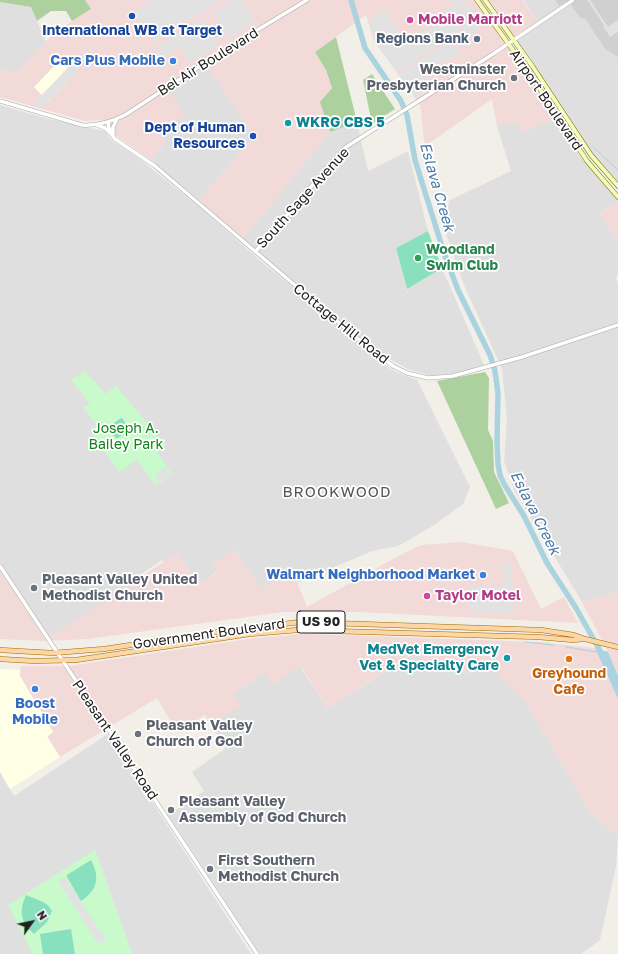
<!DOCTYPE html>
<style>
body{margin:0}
#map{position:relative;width:618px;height:954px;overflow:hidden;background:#f2efe9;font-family:"Golos Text",sans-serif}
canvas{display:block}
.north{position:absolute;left:12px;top:902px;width:40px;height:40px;-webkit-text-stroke:3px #fff;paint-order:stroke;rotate:57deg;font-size:11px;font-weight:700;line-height:16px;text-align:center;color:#222}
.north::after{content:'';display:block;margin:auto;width:14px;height:18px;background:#222;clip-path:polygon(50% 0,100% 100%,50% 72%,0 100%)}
</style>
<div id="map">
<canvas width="618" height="954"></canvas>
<div class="north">N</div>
</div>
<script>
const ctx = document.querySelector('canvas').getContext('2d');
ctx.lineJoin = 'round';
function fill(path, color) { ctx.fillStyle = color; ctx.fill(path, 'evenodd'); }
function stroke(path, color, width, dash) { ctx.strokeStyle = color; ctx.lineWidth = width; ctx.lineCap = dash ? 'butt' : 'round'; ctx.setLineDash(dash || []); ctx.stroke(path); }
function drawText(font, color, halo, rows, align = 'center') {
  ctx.font = font + ' "Golos Text",sans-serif'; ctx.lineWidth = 3.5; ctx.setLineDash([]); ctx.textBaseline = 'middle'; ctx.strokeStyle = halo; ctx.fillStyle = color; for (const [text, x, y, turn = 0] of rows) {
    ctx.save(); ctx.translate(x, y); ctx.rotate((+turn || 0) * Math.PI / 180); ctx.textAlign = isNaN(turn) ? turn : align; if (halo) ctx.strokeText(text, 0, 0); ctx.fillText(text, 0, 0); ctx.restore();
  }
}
fill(new Path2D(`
 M 524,0 L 555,0 L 560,7 L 538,22 Z
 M 0,2 L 31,7 L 46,42 L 16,73 L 0,69 Z
 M 570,4 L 580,18 L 585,19 L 605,49 L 618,56 L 618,182 L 595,156 L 538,69 L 517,40 Z
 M 207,65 L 255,136 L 199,200 L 151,160 L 165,142 L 159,132 L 169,90 Z
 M 0,105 L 45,118 L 105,131 L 111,140 L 137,157 L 197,205 L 264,264 L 304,296 L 382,363 L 396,372 L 417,380 L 470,487 L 463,504 L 431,527 L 398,546 L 372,551 L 297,583 L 294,575 L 281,578 L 262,590 L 234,550 L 213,565 L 218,571 L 198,584 L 177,553 L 164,562 L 162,560 L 134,579 L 135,581 L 50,638 L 0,562 Z
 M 556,119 L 581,157 L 618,201 L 600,213 L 618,241 L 618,275 L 615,277 L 618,283 L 618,592 L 582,602 L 514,490 L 504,461 L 507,419 L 502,369 L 464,285 L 443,225 L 450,200 L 511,171 L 497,126 L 517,122 L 522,132 Z
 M 357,122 L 368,171 L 408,151 L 428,231 L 396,248 L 409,299 L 407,289 L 442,268 L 484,365 L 456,374 L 437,375 L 428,375 L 408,369 L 377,352 L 243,238 L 330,132 Z
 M 418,651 L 455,660 L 465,675 L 488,660 L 504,682 L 526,702 L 589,811 L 618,836 L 616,866 L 600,940 L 581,954 L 260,954 L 168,815 L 204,791 L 192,772 L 225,749 L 211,724 L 240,706 L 233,694 L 265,672 L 272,684 L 300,666 L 327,708 Z
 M 108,734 L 251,954 L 132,954 L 95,850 L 9,905 L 33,954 L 0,954 L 0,772 L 14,796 Z`), '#e0dfdf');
fill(new Path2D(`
 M 85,0 L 523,0 L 538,22 L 504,42 L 528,76 L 556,119 L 522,132 L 517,122 L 497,126 L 492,99 L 425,146 L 420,105 L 374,41 L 366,15 L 315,52 L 326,70 L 332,88 L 321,102 L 330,132 L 243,238 L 199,200 L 255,136 L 207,65 L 169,90 L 185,115 L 159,132 L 165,142 L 151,160 L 115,135 L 105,120 L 85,121 L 0,97 L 0,69 L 16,73 L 54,33 L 91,9 Z
 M 618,201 L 618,241 L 600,213 Z
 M 462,542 L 513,551 L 541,609 L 564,597 L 578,623 L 358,612 L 283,612 L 88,639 L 44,641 L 0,639 L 0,562 L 50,637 L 177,553 L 198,584 L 218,572 L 213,564 L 234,550 L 262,590 L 281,578 L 294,575 L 307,607 L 391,560 L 421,545 Z
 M 618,592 L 618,677 L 607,650 L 582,602 Z
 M 304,634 L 539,642 L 595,648 L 618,699 L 618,836 L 589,811 L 526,702 L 504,682 L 488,660 L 465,675 L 455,660 L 433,675 L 417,651 L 327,708 L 301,666 L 271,685 L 265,672 L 233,694 L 241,706 L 211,724 L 205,715 L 178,733 L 157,698 L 60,757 L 47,736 L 53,732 L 20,676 L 21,666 L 69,666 L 255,638 Z`), '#f2dad9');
fill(new Path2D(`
 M 60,60 L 74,74 L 48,102 L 34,87 Z
 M 0,669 L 20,670 L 20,676 L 53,732 L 47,737 L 60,757 L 10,789 L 0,772 Z`), '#ffffe5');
fill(new Path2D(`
 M 555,0 L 618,0 L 618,57 L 605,49 L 585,19 L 580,18 L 568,1 L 559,6 Z`), '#d0d0d0');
fill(new Path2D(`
 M 0,0 L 85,0 L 91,9 L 72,21 L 66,11 L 51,11 L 37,21 L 31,7 L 0,2 Z
 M 336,37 L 357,122 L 330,132 L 320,102 L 332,88 L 326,70 L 315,52 Z
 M 372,74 L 395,109 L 372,124 L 363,80 Z
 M 485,372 L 489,378 L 488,430 L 493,441 L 494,472 L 509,503 L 496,509 L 437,381 Z`), '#add19e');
fill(new Path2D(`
 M 85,371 L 106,394 L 116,386 L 166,445 L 157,452 L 173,475 L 156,486 L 137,460 L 119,472 L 90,431 L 98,426 L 83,408 L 90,404 L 71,380 Z
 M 95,850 L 132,954 L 33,954 L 8,905 Z`), '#c8facc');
fill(new Path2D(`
 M 428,231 L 442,268 L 407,289 L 396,248 Z
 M 121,418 L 123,419 L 129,429 L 129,430 L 118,438 L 116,438 L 109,428 L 110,426 Z
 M 91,860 C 100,877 98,890 81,901 L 67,877 L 67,875 Z
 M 26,895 C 35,899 47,901 52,911 L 47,922 L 34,934 C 20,921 19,912 26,895 Z
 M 71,929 L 75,954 L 43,954 L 40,934 Z`), '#88e0be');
fill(new Path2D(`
 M 152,0 L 221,0 L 154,43 L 134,12 Z
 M 230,0 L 241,0 L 255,22 L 229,38 L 213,12 Z
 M 450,0 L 466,0 L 468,3 L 451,14 L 461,30 L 397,72 L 375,41 L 369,20 L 385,10 L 406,43 L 432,26 L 429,21 L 453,6 Z
 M 587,0 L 590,0 L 608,27 L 618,20 L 618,32 L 610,37 L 603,26 L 604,25 Z
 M 470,4 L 476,14 L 476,19 L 463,28 L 457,18 L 456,13 Z
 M 200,19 L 201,20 L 203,19 L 218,42 L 216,44 L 217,46 L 190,63 L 180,47 L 160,59 L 155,51 L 157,50 L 156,48 Z
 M 478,20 L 480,29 L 467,38 L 470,44 L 463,48 L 457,39 L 459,35 L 465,32 L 463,29 Z
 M 453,41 L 461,54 L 449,61 L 441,49 Z
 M 440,47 L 447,59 L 436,65 L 437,67 L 426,75 L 434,87 L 416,98 L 398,74 Z
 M 84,51 L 91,56 L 42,108 L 37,104 L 35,102 Z
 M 166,467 L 172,475 L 158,484 L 158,479 L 155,474 Z
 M 504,562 L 512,563 L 511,585 L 514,588 L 514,613 L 470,612 L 470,586 L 503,587 Z
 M 65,877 L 106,940 L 99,945 L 58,881 Z`), '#e2e2e2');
fill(new Path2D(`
 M 595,648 L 608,652 L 618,676 L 618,699 Z`), '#aad3df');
stroke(new Path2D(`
 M 593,147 L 618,170
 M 525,642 L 554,645
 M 566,647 L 597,652`), '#aad3df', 1);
stroke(new Path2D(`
 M 351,0 L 365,48 L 401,101 L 407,115 L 415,160 L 444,253 L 458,290 L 490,355 L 495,371 L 498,393 L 497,442 L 498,464 L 500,475 L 504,484 L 524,516 L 547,563 L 576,608 L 603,656`), '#aad3df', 5.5);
const tertiary = new Path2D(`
 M 0,101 L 82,125 C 98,126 111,122 125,115 L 226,49 L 307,0
 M 108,123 L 110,132 L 115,139 L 155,166 L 371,350 L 393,366 L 407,373 L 428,378 L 453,376 L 522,357 L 618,325
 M 97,125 L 105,128 L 110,133
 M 113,136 L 113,127 L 117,119
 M 255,252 L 335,159 L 346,147 L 493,54 L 573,0
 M 0,566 L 257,954`);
const secondary = new Path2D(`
 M 477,0 L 528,71 L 587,161 L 618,197
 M 485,0 L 533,67 L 591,155 L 618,186`);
const primary = new Path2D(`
 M 0,650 L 53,653 L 104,649 L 218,632 L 300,622 L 541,630 L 574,635 L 585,639 L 618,647
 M 0,659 L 34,661 L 76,660 L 250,634 L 298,630 L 538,637 L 573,640 L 583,639`);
stroke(tertiary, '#a9a9a9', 4.5);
stroke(secondary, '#707d05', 5);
stroke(primary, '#a06b00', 5.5);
stroke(tertiary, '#fff', 3.5);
stroke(secondary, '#f7fabf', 4);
stroke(primary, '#fcd6a4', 4.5);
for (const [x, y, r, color] of [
 [132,16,4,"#1a4fb4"],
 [410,20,4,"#d1479c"],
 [477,39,4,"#5c6f8a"],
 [173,61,4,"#3f7fe0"],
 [514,78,4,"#6b7280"],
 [288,123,4,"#0f9aa8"],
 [253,136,4,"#1a4fb4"],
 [418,258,4,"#2e9e5b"],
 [483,575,4,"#3f7fe0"],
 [34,588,4,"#6b7280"],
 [427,596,4,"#d1479c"],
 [507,658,4,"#0f9aa8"],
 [569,659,4,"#e8710a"],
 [35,689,4,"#3f7fe0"],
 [138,734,4,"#6b7280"],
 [171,810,4,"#6b7280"],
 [210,869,4,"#6b7280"]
]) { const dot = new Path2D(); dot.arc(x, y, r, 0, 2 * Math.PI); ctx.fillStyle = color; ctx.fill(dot); stroke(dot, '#fff', 1.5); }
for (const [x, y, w] of [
 [321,622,48]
]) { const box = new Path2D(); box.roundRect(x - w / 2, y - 11, w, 22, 3); ctx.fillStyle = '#fff'; ctx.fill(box); stroke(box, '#222', 1); }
drawText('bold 13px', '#222', null, [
 ["US 90",321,622]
]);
drawText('bold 14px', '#b23c85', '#fff', [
 ["Mobile Marriott",418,20],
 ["Taylor Motel",435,596]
], 'left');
drawText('bold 14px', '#164399', '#fff', [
 ["International WB at Target",132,31],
 ["Dept of Human",245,128,"right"],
 ["Resources",245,144,"right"]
]);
drawText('bold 14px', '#4e5e75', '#fff', [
 ["Regions Bank",469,39]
], 'right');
drawText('bold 14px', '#366cbe', '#fff', [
 ["Cars Plus Mobile",165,61],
 ["Walmart Neighborhood Market",475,575],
 ["Boost",35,704,"center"],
 ["Mobile",35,720,"center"]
], 'right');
drawText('14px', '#222', '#fff', [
 ["Bel Air Boulevard",208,62,-32],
 ["Airport Boulevard",546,100,56],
 ["South Sage Avenue",303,198,-48],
 ["Cottage Hill Road",341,324,39],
 ["Government Boulevard",209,634,-8],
 ["Pleasant Valley Road",115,740,56]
]);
drawText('bold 14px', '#5b616d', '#fff', [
 ["Westminster",506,70,"right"],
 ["Presbyterian Church",506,86,"right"],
 ["Pleasant Valley United",42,580],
 ["Methodist Church",42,596],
 ["Pleasant Valley",146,726],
 ["Church of God",146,742],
 ["Pleasant Valley",179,802],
 ["Assembly of God Church",179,818],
 ["First Southern",218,861],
 ["Methodist Church",218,877]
], 'left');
drawText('bold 14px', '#0d838f', '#fff', [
 ["WKRG CBS 5",296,123],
 ["MedVet Emergency",499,650,"right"],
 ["Vet & Specialty Care",499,666,"right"]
], 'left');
drawText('bold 14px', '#27864d', '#fff', [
 ["Woodland",426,250],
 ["Swim Club",426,266]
], 'left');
drawText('14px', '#0c8416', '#fff', [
 ["Joseph A.",126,429],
 ["Bailey Park",126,445]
]);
drawText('bold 14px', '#c56008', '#fff', [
 ["Greyhound",569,674],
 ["Cafe",569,690]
]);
drawText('italic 15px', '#4a7aab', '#fff', [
 ["Eslava Creek",437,187,74],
 ["Eslava Creek",535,513,63]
]);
ctx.letterSpacing = '1px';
drawText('15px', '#555', '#fff', [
 ["BROOKWOOD",337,492]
]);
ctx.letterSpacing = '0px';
</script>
